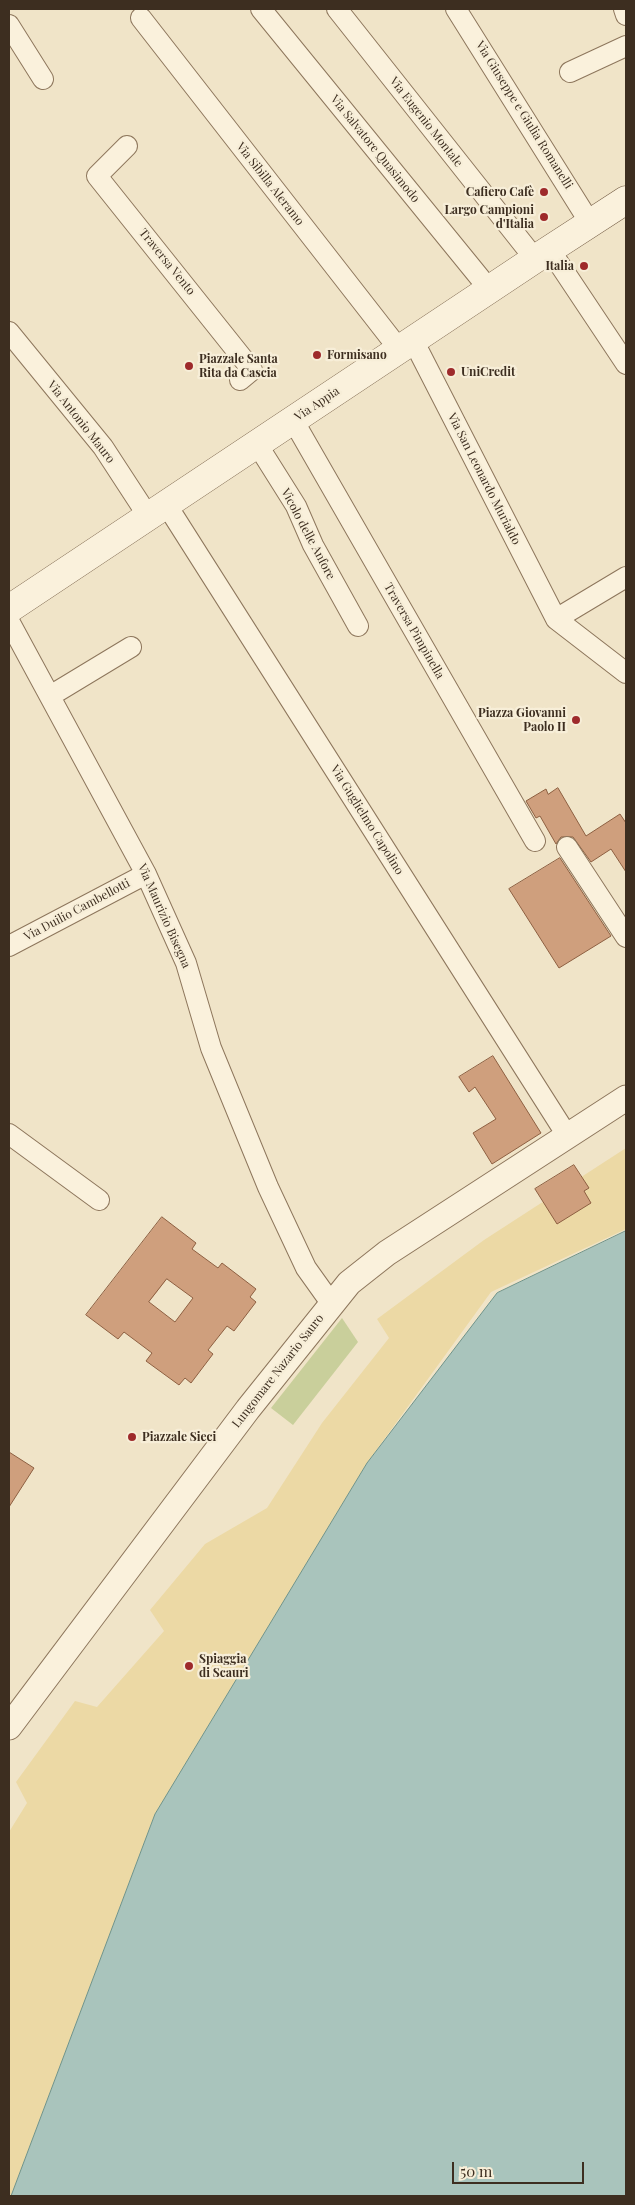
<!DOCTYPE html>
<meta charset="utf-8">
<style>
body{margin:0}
#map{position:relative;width:635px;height:2205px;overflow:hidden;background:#f0e4c8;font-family:"Playfair Display",serif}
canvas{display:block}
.frame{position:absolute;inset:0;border:10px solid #3d2e20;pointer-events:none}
.scale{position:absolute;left:452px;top:2162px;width:132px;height:22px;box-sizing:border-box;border:2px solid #3d2e20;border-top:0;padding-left:6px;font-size:15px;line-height:18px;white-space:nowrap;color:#3d2e20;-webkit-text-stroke:4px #f7eed8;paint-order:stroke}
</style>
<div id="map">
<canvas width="635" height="2205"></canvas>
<div class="frame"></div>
<div class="scale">50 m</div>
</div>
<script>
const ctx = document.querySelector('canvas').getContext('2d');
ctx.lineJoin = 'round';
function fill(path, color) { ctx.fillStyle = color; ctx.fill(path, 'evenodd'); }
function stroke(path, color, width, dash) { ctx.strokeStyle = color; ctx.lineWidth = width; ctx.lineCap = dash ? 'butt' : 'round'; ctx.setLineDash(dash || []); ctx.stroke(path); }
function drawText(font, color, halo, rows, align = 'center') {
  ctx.font = font + ' "Playfair Display",serif'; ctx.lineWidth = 4.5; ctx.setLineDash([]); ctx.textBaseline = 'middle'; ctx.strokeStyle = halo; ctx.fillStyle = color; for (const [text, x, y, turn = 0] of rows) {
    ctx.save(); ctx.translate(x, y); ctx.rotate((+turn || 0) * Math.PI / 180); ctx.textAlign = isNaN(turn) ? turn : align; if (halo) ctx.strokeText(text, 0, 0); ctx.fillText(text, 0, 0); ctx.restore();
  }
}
fill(new Path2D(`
 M 342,1318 L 358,1342 L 293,1425 L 271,1408 Z`), '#c9cf9b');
fill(new Path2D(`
 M 626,1148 L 626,1229 L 491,1292 L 367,1463 L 155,1814 L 11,2196 L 9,2196 L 9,1832 L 27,1803 L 16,1782 L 75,1701 L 97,1707 L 164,1631 L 150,1610 L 205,1544 L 267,1508 L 322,1423 L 389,1338 L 377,1319 L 484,1240 Z`), '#ecd9a5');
const water = new Path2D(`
 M 626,1231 L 626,2196 L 11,2196 L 155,1814 L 367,1463 L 497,1293 Z`);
fill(water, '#a9c4bc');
stroke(water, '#6f938a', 1);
const building = new Path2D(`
 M 558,788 L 586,836 L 620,814 L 626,823 L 626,872 L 611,849 L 591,862 L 573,837 L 561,837 L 556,844 L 540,816 L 536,818 L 526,801 L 546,789 L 548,794 Z
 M 560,858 L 611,936 L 559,968 L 509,889 Z
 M 493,1056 L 541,1133 L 492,1164 L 473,1133 L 496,1119 L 475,1087 L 469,1092 L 459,1077 Z
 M 574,1165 L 589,1188 L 584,1191 L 591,1203 L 557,1224 L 535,1189 Z
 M 162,1217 L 196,1243 L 192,1249 L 218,1268 L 222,1263 L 256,1289 L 250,1297 L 256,1302 L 234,1331 L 227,1326 L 208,1350 L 213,1354 L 191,1383 L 185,1378 L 179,1385 L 146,1361 L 152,1353 L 124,1332 L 118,1339 L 86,1315 ZM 167,1279 L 193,1298 L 175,1322 L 149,1302 Z
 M 9,1452 L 34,1468 L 9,1507 Z`);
fill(building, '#cf9f7d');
stroke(building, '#8d5f41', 1);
const minor = new Path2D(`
 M 261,9 L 489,289
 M 337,9 L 535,259
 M 456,9 L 590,223
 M 624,9 L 626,15
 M 141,18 L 399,349
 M 9,25 L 43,79
 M 570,72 L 626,46
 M 127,146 L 97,176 L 252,370 L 240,380
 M 550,250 L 626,364
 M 9,332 L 103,447 L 148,516
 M 413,340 L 556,619 L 626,673
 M 293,420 L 535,841
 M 257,444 L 296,506 L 313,545 L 358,626
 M 166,504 L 568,1137
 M 556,619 L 626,577
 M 9,621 L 146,874 L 186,963 L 211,1048 L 268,1187 L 306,1268 L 331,1303
 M 50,696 L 131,647
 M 567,847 L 626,937
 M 9,946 L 146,874
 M 9,1134 L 99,1200`);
const tertiary = new Path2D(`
 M 9,1727 L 248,1409 L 349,1283 L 387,1253 L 626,1098`);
const secondary = new Path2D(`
 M 9,609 L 535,259 L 626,200`);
stroke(minor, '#8d765c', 22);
stroke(tertiary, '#8d765c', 27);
stroke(secondary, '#6f573f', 29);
stroke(minor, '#faf1dc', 20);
stroke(tertiary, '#faf1dc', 25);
stroke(secondary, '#faf1dc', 28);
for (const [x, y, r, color] of [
 [544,192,5,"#9e2a2b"],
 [544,217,5,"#9e2a2b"],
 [584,266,5,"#9e2a2b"],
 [317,355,5,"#9e2a2b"],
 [189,366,5,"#9e2a2b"],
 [451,372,5,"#9e2a2b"],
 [576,720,5,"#9e2a2b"],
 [132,1437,5,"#9e2a2b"],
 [189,1666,5,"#9e2a2b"]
]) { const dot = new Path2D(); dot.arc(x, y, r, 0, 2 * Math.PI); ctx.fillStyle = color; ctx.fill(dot); stroke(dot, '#f7eed8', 2); }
drawText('12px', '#3d2e20', '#f7eed8', [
 ["Via Giuseppe e Giulia Romanelli",524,115,58],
 ["Via Eugenio Montale",426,122,52],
 ["Via Salvatore Quasimodo",375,149,51],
 ["Via Sibilla Aleramo",270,184,52],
 ["Traversa Vento",167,262,51],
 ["Via Appia",317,404,-34],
 ["Via Antonio Mauro",81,422,52],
 ["Via San Leonardo Murialdo",484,479,63],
 ["Vicolo delle Anfore",308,534,62],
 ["Traversa Pimpinella",414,631,60],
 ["Via Guglielmo Capolino",367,820,58],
 ["Via Duilio Cambellotti",77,910,-28],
 ["Via Maurizio Bisegna",164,916,66],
 ["Lungomare Nazario Sauro",278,1371,-52]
]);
drawText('bold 12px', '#3d2e20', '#f7eed8', [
 ["Cafiero Cafè",534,192,"right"],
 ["Largo Campioni",534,210,"right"],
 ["d'Italia",534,224,"right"],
 ["Italia",574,266,"right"],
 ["Formisano",327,355],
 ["Piazzale Santa",199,359],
 ["Rita da Cascia",199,373],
 ["UniCredit",461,372],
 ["Piazza Giovanni",566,713,"right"],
 ["Paolo II",566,727,"right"],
 ["Piazzale Sieci",142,1437],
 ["Spiaggia",199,1659],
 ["di Scauri",199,1673]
], 'left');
</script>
